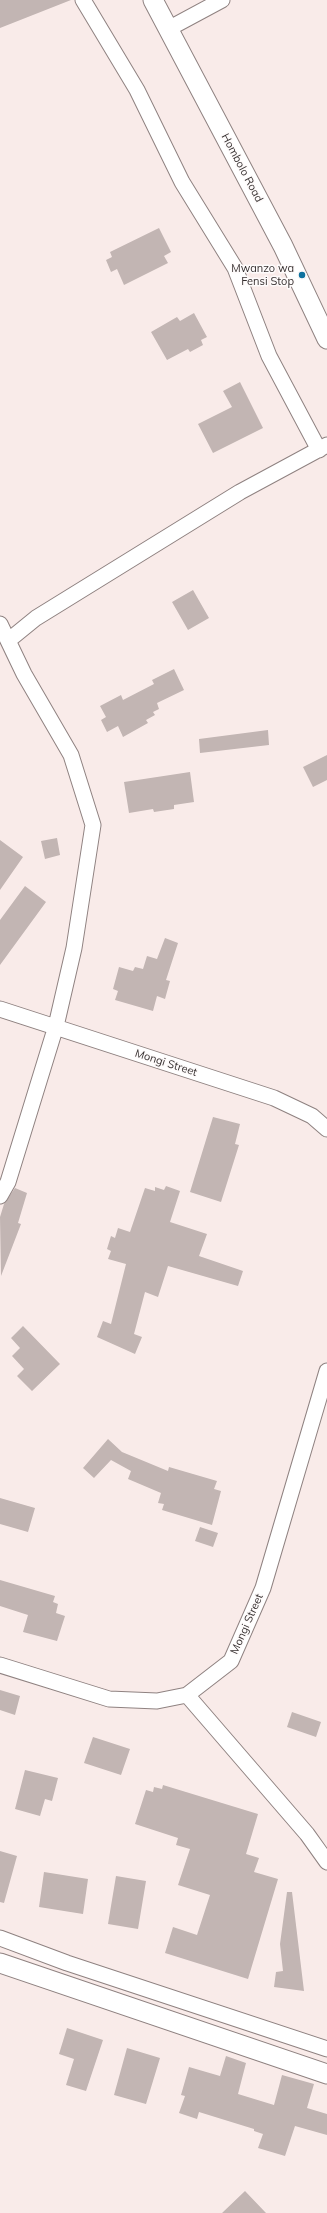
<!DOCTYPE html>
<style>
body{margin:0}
canvas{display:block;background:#f9ebe9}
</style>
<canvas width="327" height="2213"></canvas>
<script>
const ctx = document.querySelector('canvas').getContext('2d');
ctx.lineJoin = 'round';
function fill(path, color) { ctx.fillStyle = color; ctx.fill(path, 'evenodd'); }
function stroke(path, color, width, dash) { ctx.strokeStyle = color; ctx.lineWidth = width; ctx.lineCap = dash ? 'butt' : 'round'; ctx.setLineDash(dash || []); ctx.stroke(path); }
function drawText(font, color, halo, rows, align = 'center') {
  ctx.font = font + ' Mulish,sans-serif'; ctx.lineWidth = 3; ctx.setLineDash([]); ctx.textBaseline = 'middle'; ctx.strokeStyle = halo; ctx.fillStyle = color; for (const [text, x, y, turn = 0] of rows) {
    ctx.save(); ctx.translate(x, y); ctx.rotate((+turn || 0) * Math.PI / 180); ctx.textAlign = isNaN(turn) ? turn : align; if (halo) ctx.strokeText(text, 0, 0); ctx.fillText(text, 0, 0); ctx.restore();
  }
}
fill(new Path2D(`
 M 0,0 L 71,0 L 0,28 Z
 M 159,228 L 171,252 L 164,256 L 168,263 L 124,285 L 117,269 L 111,272 L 106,260 L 112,257 L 110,252 Z
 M 194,313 L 207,337 L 201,340 L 203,345 L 190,352 L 188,349 L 167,360 L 151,332 L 177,317 L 180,321 Z
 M 240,382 L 263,428 L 213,453 L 198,424 L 232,407 L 223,391 Z
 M 193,590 L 209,618 L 188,630 L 172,602 Z
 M 174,669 L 184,690 L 157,703 L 159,709 L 153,712 L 155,715 L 146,720 L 148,723 L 123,737 L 118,726 L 107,732 L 101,720 L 106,717 L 100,706 L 121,695 L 123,700 L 154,684 L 152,680 Z
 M 268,730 L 269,745 L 200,753 L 199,739 Z
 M 327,755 L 327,780 L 313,787 L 303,767 Z
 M 190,772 L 194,802 L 174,805 L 174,809 L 154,812 L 153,809 L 129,813 L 124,782 Z
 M 57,838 L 60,855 L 45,859 L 41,841 Z
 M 0,840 L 23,857 L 0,890 Z
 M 25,886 L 46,902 L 0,965 L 0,920 Z
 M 165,938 L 178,943 L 166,980 L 170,981 L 165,999 L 157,996 L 153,1011 L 115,1000 L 118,991 L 113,989 L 119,967 L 133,971 L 135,967 L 143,969 L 147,956 L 157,959 Z
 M 213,1117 L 240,1124 L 235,1144 L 239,1145 L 221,1202 L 190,1192 Z
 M 166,1186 L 180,1191 L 170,1222 L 207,1234 L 199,1256 L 243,1271 L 238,1286 L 168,1266 L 158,1297 L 145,1292 L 134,1334 L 142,1337 L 135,1354 L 97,1337 L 103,1321 L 111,1324 L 126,1264 L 108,1259 L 111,1251 L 107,1249 L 111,1236 L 115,1238 L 118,1228 L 130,1232 L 145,1188 L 155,1191 L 155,1187 L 164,1190 Z
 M 15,1188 L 27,1193 L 18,1223 L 21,1224 L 1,1276 L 0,1217 L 4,1204 Z
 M 23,1326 L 60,1364 L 32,1391 L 17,1376 L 24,1369 L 12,1356 L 20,1348 L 11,1338 Z
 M 108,1439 L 122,1452 L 168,1471 L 169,1467 L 217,1481 L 214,1489 L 221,1491 L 212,1525 L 162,1510 L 164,1504 L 158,1503 L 161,1493 L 128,1479 L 131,1471 L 111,1460 L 94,1478 L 83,1468 Z
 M 0,1498 L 35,1508 L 28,1532 L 0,1524 Z
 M 200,1527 L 218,1533 L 213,1547 L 195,1541 Z
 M 0,1580 L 55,1596 L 53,1602 L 58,1604 L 56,1613 L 65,1616 L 57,1641 L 23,1632 L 28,1615 L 0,1606 Z
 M 0,1690 L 20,1696 L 15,1715 L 0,1710 Z
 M 292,1712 L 321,1722 L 316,1737 L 287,1727 Z
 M 93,1737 L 130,1749 L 121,1775 L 84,1763 Z
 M 25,1770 L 58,1778 L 52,1801 L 45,1799 L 40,1816 L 15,1809 Z
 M 163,1785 L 258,1814 L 246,1854 L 259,1858 L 254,1872 L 278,1879 L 248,1979 L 165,1953 L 173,1927 L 197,1935 L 210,1895 L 178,1885 L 190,1849 L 176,1845 L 178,1838 L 135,1824 L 146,1790 L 153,1792 L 154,1787 L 162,1789 Z
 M 0,1851 L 17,1856 L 4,1903 L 0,1902 Z
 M 44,1872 L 88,1879 L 83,1914 L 39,1907 Z
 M 116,1876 L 146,1881 L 138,1929 L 108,1924 Z
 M 287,1892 L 292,1892 L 304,1991 L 274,1987 L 276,1972 L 283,1971 L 280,1944 Z
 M 67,2028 L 103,2040 L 86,2091 L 66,2085 L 74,2059 L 59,2054 Z
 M 127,2048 L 160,2058 L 146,2104 L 114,2095 Z
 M 226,2056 L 246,2063 L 238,2094 L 274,2105 L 282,2075 L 314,2084 L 307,2108 L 327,2114 L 327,2135 L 295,2126 L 285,2156 L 258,2148 L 263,2134 L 254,2131 L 254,2129 L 199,2112 L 197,2119 L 179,2113 L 185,2096 L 181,2095 L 189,2067 L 220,2076 Z
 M 245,2191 L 266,2213 L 222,2213 Z`), '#c2b5b3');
const minor = new Path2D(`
 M 83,0 L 137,90 L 182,182 L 235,268 L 269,356 L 319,450
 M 168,29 L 222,0
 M 0,624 L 24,674 L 71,755 L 93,825 L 74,948 L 56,1026 L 8,1182 L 0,1196
 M 9,640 L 36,618 L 240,492 L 327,445
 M 0,1009 L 274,1098 L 312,1116 L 327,1129
 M 0,1665 L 109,1699 L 157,1701 L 187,1695 L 231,1661 L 263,1588 L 327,1371
 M 187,1695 L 307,1834 L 327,1862
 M 0,1938 L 67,1963 L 327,2049`);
const tertiary = new Path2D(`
 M 153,0 L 283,246 L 327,339
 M 0,1963 L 327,2074`);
stroke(minor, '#8f8281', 17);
stroke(tertiary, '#8f8281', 21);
stroke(minor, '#fff', 15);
stroke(tertiary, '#fff', 19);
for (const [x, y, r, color] of [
 [302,275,4,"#0f729f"]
]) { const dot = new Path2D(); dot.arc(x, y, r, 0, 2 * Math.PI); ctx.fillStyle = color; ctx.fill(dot); stroke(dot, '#fefbfb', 1.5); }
drawText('11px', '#363030', '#fefbfb', [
 ["Hombolo Road",242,168,62],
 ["Mongi Street",166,1063,18],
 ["Mongi Street",247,1624,-66]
]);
drawText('11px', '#363030', '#fefbfb', [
 ["Mwanzo wa",294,269],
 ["Fensi Stop",294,282]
], 'right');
</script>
